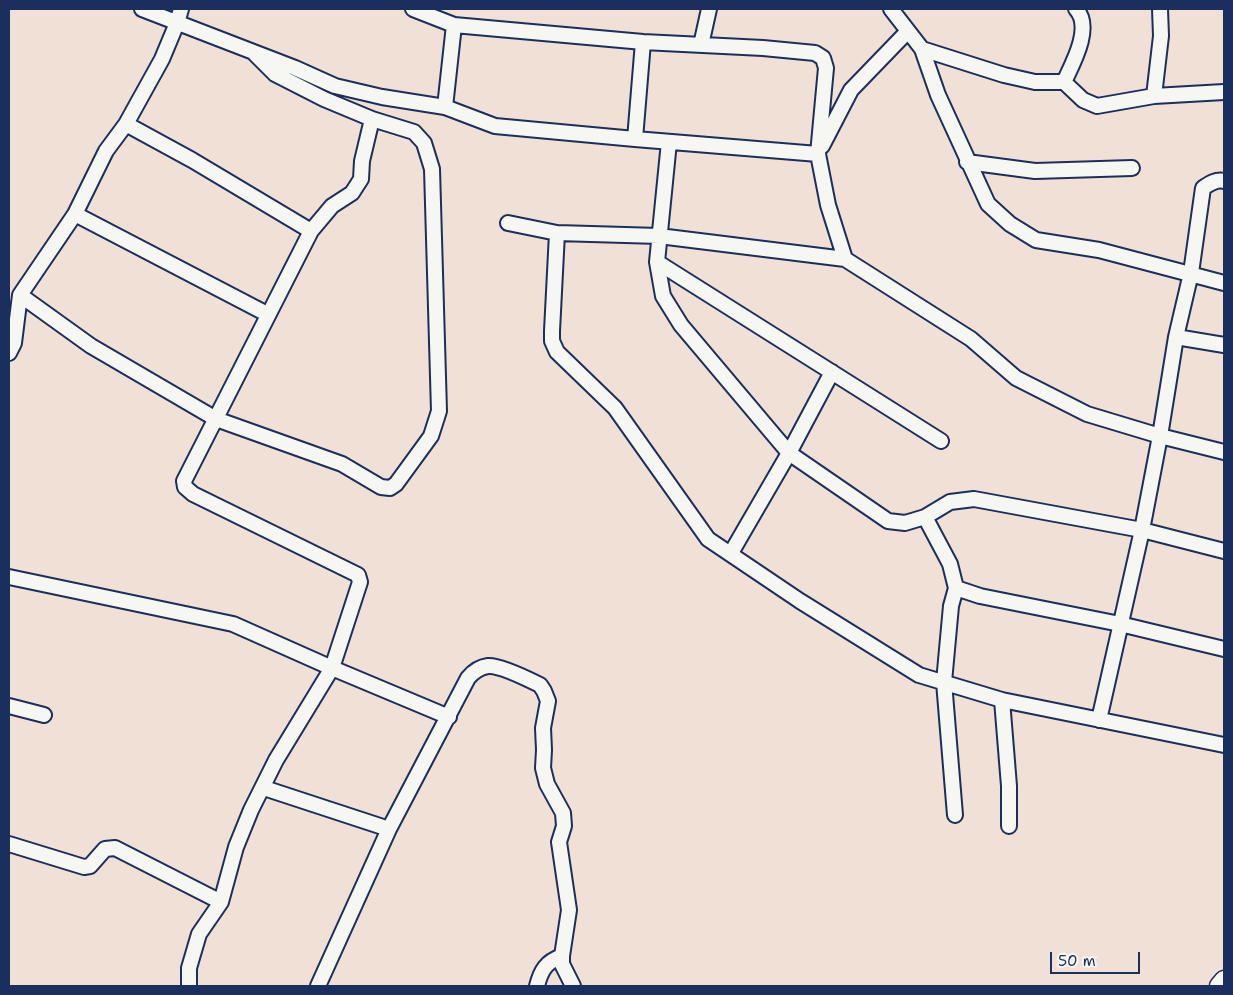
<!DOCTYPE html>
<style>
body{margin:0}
#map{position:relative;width:1233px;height:995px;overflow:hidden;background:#f0e0d6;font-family:"Shantell Sans",sans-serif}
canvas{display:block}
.frame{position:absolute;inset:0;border:10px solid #1b2f5e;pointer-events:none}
.scale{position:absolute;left:1050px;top:952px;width:90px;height:22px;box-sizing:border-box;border:2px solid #1b2f5e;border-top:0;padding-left:6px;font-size:15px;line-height:18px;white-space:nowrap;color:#1b2f5e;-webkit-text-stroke:4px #f6f6f2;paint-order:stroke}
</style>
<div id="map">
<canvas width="1233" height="995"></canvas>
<div class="frame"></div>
<div class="scale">50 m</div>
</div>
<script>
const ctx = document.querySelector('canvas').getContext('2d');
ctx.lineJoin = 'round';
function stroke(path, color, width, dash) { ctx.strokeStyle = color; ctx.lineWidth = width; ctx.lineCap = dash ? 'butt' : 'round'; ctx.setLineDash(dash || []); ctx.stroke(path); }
const minor = new Path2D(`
 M 142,9 L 295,68 L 335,86 L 382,97 L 445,107 L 495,126 L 635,139 L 818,154
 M 413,9 L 454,25 L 643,42 L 763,48 L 815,53 L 823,58 L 826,68 L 818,154 L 828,205 L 845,259 L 971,339 L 1016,378 L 1087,414 L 1160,436 L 1224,452
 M 891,9 L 922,49 L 938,95 L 988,204 L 1010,224 L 1036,240 L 1099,250 L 1224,283
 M 1160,9 L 1161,36 L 1154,96 L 1224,92
 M 701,45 L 709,9
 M 922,49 L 1004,75 L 1035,82 L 1064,82 L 1083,100 L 1097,106 L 1154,96
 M 1064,82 C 1073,63 1093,27 1076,9
 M 445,107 L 454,25
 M 126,124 L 192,160 L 311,231
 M 635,139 L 643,42
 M 669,142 L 657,262 L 663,296 L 681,325 L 789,453 L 888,521 L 905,523 L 925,517 L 950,502 L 974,499 L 1142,530 L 1224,551
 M 822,146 L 851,90 L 908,31
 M 967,162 L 1035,171 L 1132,168
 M 75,214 L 267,314
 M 508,223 L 557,233 L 659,236 L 845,259
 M 557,233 L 552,331 L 552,341 L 557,352 L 615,408 L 708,539 L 800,601 L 919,675 L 1002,700 L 1224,745
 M 657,262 L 941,441
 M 20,295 L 91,346 L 216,419 L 342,464 L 381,487 L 390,488 L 396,484 L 431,436 L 439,411 L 432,169 L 424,143 L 414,132 L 372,119 L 324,99 L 275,74 L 255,54
 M 1176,337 L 1224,345
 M 9,353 L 14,343 L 20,295 L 75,214 L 106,151 L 126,124 L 162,59 L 177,23 L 181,9
 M 925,517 L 950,564 L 956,588
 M 731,553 L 789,453 L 832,372
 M 9,577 L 233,624 L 332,668 L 449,717
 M 1002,700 L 1009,786 L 1009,826
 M 9,706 L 44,715
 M 1099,720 L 1142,530 L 1160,436 L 1176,337 L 1191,273 L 1203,188 C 1209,184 1216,179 1224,181
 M 264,788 L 389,829
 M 955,815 L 944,682 L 951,606 L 956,588 L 980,596 L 1120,624 L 1224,649
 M 9,844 L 84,867 L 90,866 L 105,849 L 115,848 L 221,902
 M 189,986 L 189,968 L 199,934 L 221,902 L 236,847 L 251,810 L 276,760 L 332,668 L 360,582 L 358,575 L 193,494 L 185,487 L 184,481 L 311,231 L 332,206 L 352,193 L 361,179 L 362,161 L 372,119
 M 318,986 L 389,829 L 468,678 C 473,672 480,667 488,666 C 500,665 528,679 540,685 L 544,691 L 548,701 L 543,728 L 544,750 L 543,768 L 547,784 L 563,813 L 564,826 L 559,842 L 569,910 L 562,956 L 562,964 L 573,986
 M 537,986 C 541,970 546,962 562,956`);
const tertiary = new Path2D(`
 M 1219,986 L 1224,980`);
stroke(minor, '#1b2f5e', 18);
stroke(tertiary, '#1b2f5e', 21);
stroke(minor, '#f6f6f2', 14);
stroke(tertiary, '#f6f6f2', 18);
</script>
